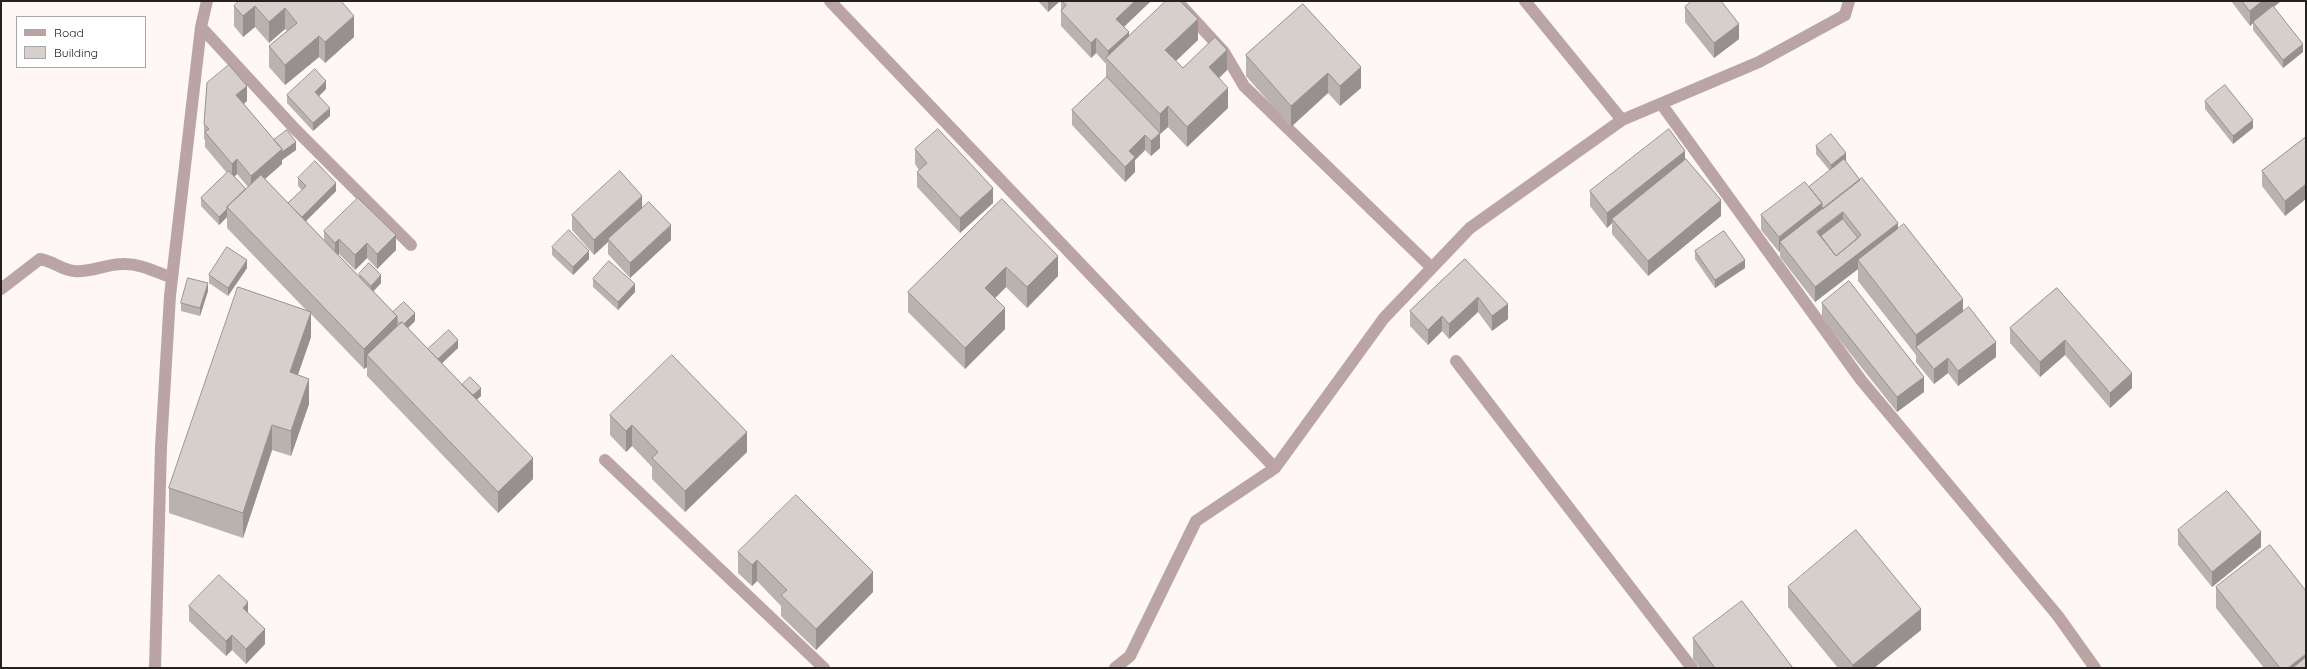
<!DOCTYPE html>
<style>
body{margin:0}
#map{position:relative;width:2307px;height:669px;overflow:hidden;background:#fef7f5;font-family:Quicksand,sans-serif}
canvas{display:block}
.frame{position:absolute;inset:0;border:2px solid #252120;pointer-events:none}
.legend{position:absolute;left:16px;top:16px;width:130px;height:52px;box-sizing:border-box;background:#fff;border:1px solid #a8a6a6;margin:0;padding:5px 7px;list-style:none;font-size:12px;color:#252120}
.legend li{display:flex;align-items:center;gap:8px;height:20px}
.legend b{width:20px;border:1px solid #a8a6a6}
</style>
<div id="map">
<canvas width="2307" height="669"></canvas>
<div class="frame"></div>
<ul class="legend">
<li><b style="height:5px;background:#baa5a4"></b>Road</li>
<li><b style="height:11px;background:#d7cfcc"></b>Building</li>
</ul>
</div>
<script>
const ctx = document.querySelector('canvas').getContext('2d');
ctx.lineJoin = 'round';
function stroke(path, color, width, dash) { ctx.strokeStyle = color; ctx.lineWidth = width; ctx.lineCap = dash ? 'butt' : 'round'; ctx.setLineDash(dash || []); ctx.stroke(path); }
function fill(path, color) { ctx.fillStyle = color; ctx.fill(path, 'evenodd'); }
stroke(new Path2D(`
 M 830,1 L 1275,468
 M 1177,1 L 1224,52 L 1244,86 L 1432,268
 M 1525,1 L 1622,120
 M 201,27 L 295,129 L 411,245
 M 1662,105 L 1861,380 L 2058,616 L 2095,668
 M 1,289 L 40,259 C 53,261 61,270 74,271 C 90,273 106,264 122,264 C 140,263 156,272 172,278
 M 1456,361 L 1692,668
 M 605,460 L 824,668
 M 155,668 L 161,447 L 170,296 L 201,27 L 207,1
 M 1115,668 L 1130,656 L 1196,521 L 1275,468 L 1384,318 L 1470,228 L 1622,120 L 1759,62 L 1845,15 L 1849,1`), '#baa5a4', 12);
fill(new Path2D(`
 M 341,1 L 354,37 L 325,63 L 319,57 L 285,85 L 269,67 L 269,46 L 287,31 L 285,29 L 269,43 L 255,27 L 243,37 L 234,26 L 234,6 Z
 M 1038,1 L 1060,1 L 1048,12 Z
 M 1061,1 L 1151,1 L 1124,27 L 1129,37 L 1198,40 L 1176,61 L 1183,68 L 1227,70 L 1219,78 L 1228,108 L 1187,147 L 1168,127 L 1160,134 L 1160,148 L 1151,156 L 1145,150 L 1135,160 L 1135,172 L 1125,182 L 1072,125 L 1072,110 L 1106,78 L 1106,64 L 1096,53 L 1091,58 L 1061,26 Z
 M 2231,1 L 2281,1 L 2274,7 L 2303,52 L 2283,68 L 2253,30 L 2253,23 L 2250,26 Z
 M 1303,4 L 1361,88 L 1340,106 L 1328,93 L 1291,127 L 1246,76 L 1246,55 Z
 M 1685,7 L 1739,39 L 1714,58 L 1685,22 Z
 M 326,89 L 319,96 L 330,116 L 313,131 L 287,103 L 287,95 Z
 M 247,101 L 244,104 L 274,140 L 296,150 L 282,160 L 282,164 L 265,179 L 288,203 L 302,190 L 298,186 L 298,178 L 336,191 L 306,221 L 324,240 L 324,231 L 396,250 L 377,269 L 367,258 L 355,270 L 339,254 L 338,255 L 359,276 L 359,274 L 381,283 L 373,291 L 393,312 L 415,321 L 408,328 L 428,349 L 458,348 L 442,363 L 462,385 L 481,396 L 477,399 L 533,479 L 498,513 L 367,376 L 367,367 L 364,369 L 311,314 L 311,337 L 298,375 L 309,404 L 291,456 L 272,450 L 243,538 L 169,513 L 169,488 L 307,311 L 227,228 L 227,217 L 219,225 L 201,206 L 201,198 L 227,173 L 205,147 L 205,140 L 204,139 L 204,124 ZM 237,174 L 248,187 L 246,189 L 234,176 Z
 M 2205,101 L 2253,128 L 2233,144 L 2205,109 Z
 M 2306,137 L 2285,216 L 2262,186 L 2262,171 Z
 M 1816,146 L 1846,161 L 1846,162 L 1898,229 L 1963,311 L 1996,357 L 1958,386 L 1948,373 L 1934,384 L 1916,362 L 1916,355 L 1858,281 L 1858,269 L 1815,302 L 1780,257 L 1780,251 L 1779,252 L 1761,230 L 1761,215 L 1809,187 L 1830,171 L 1816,154 Z
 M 915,149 L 993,203 L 960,233 L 917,187 L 917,172 L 919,170 L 915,164 Z
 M 1685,159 L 1721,216 L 1648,276 L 1612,234 L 1612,223 L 1607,228 L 1590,206 L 1590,191 Z
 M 1002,199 L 1058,276 L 1027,308 L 1006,287 L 995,298 L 1005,329 L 965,369 L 908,312 L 908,292 Z
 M 642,208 L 671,240 L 630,278 L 608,254 L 608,242 L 594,255 L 572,230 L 572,215 Z
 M 552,247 L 589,259 L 573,275 L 552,255 Z
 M 1695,251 L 1745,268 L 1715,288 L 1695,259 Z
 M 1465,259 L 1508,319 L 1492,331 L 1478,312 L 1449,339 L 1442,331 L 1428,345 L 1410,326 L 1410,311 Z
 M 247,268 L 228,296 L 209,283 L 209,275 Z
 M 593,279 L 635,292 L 618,310 L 593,287 Z
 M 2057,288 L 2132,388 L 2110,408 L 2065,355 L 2040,377 L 2010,343 L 2010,328 Z
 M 208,291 L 200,316 L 181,311 L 181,303 Z
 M 1822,303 L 1924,392 L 1897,412 L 1822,318 Z
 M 610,415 L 747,452 L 685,512 L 652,479 L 652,467 L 632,446 L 626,452 L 610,435 Z
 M 2178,530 L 2261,547 L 2212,587 L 2178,545 Z
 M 738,552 L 873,592 L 816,650 L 781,616 L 781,606 L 757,581 L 752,586 L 738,573 Z
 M 1788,587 L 1921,630 L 1874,668 L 1838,668 L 1788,607 Z
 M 2216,587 L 2306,668 L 2264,668 L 2216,608 Z
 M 189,606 L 248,613 L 265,644 L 246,664 L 232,650 L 226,656 L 189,621 Z
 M 1693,638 L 1793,668 L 1700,668 L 1693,659 Z`), '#b9b2af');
fill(new Path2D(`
 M 1048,1 L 1060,1 L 1048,12 Z
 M 1135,1 L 1151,1 L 1116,34 L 1116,19 Z
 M 2262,1 L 2281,1 L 2253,23 L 2253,22 L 2253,23 L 2250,26 L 2250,11 Z
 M 255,6 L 255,27 L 243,37 L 243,16 Z
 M 285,8 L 285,29 L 269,43 L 269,22 Z
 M 354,16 L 354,37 L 325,63 L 325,42 Z
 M 1198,19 L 1198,40 L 1165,71 L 1165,50 Z
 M 1739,24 L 1739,39 L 1714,58 L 1714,43 Z
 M 1129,32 L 1129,47 L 1108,60 L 1108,51 Z
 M 319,36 L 319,57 L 285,85 L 285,65 Z
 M 1096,38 L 1096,53 L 1091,58 L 1091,43 Z
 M 2303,44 L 2303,52 L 2283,68 L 2283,60 Z
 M 1227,50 L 1227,70 L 1209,88 L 1209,67 Z
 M 1361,67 L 1361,88 L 1340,106 L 1340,86 Z
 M 1328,73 L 1328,93 L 1291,127 L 1291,106 Z
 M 326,81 L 326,89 L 315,100 L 315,92 Z
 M 247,86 L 247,101 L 236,110 L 236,95 Z
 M 1228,88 L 1228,108 L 1187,147 L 1187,127 Z
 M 1168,106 L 1168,127 L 1160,134 L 1160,148 L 1151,156 L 1151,141 L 1160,134 L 1160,114 Z
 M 330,108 L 330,116 L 313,131 L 313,123 Z
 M 2253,120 L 2253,128 L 2233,144 L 2233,136 Z
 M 1145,135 L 1145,150 L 1135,160 L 1135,172 L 1125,182 L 1125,167 L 1129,151 Z
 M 296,142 L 296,150 L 282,160 L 282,164 L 251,191 L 251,176 L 282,149 Z
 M 1685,151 L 1685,166 L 1612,219 L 1612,223 L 1607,228 L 1607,213 Z
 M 1846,153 L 1846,161 L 1831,172 L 1831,165 Z
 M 237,159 L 237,174 L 232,179 L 232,164 Z
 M 336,183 L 336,191 L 299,228 L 299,220 Z
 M 2306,184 L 2306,199 L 2285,216 L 2285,201 Z
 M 993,188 L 993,203 L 960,233 L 960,218 Z
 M 642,196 L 642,211 L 608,239 L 608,242 L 594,255 L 594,240 Z
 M 1721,200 L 1721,216 L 1648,276 L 1648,261 Z
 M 1822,203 L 1822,218 L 1780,242 L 1780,251 L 1779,252 L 1779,237 Z
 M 227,209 L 227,217 L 219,225 L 219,217 Z
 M 1843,212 L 1843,227 L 1821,244 L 1817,232 Z
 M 1898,223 L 1898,238 L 1858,260 L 1858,269 L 1815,302 L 1815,287 Z
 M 671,225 L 671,240 L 630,278 L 630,263 Z
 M 396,235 L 396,250 L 377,269 L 377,254 Z
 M 339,239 L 339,254 L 335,258 L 335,243 Z
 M 367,243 L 367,258 L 355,270 L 355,255 Z
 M 589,251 L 589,259 L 573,275 L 573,267 Z
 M 1058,256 L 1058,276 L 1027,308 L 1027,287 Z
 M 247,260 L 247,268 L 228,296 L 228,288 Z
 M 1745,260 L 1745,268 L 1715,288 L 1715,280 Z
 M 1006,267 L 1006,287 L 985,308 L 985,288 Z
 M 381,275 L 381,283 L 371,294 L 371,286 Z
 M 208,283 L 208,291 L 200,316 L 200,308 Z
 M 635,284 L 635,292 L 618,310 L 618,302 Z
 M 1478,297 L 1478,312 L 1449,339 L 1449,324 Z
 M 1963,299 L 1963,319 L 1916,347 L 1916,355 L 1916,335 Z
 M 1508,304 L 1508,319 L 1492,331 L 1492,316 Z
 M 1005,308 L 1005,329 L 965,369 L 965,348 Z
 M 311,312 L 311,337 L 290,397 L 290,372 Z
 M 415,313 L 415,321 L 402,334 L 402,326 Z
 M 397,316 L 397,337 L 367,355 L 367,367 L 364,369 L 364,349 Z
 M 1442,316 L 1442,331 L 1428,345 L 1428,330 Z
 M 458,340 L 458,348 L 437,368 L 437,360 Z
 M 2065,340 L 2065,355 L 2040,377 L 2040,362 Z
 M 1996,342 L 1996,357 L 1958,386 L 1958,371 Z
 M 1948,358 L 1948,373 L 1934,384 L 1934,369 Z
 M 2132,373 L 2132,388 L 2110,408 L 2110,393 Z
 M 1924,377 L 1924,392 L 1897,412 L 1897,397 Z
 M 309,379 L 309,404 L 291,456 L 291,431 Z
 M 481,388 L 481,396 L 470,406 L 470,398 Z
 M 272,425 L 272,450 L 243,538 L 243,513 Z
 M 632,425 L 632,446 L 626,452 L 626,431 Z
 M 747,432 L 747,452 L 685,512 L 685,491 Z
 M 533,458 L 533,479 L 498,513 L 498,492 Z
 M 2261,532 L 2261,547 L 2212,587 L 2212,572 Z
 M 757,560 L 757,581 L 752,586 L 752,565 Z
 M 873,572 L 873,592 L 816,650 L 816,629 Z
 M 248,602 L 248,617 L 243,608 Z
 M 1921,609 L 1921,630 L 1874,668 L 1853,668 L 1853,665 Z
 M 265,629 L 265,644 L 246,664 L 246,649 Z
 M 232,635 L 232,650 L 226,656 L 226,641 Z
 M 2306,654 L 2306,668 L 2288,668 Z`), '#96918f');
const building = new Path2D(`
 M 239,1 L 341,1 L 354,16 L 325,42 L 319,36 L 285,65 L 269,46 L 297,23 L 285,8 L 269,22 L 255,6 L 243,16 L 234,6 Z
 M 1062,1 L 1135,1 L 1116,19 L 1129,32 L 1108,51 L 1096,38 L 1091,43 L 1061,11 L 1066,5 Z
 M 1166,1 L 1180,1 L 1198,19 L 1165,50 L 1183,68 L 1215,37 L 1227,50 L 1209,67 L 1228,88 L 1187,127 L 1168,106 L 1160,114 L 1106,58 Z
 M 1692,1 L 1721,1 L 1739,24 L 1714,43 L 1685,7 Z
 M 2242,1 L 2262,1 L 2250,11 Z
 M 1303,4 L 1361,67 L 1340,86 L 1328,73 L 1291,106 L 1246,55 Z
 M 2273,6 L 2303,44 L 2283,60 L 2253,22 Z
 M 229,65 L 247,86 L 236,95 L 282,149 L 251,176 L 237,159 L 232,164 L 205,132 L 209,129 L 204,124 L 207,83 Z
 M 315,69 L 326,81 L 315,92 L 330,108 L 313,123 L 287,95 Z
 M 1107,77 L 1160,133 L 1151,141 L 1145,135 L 1129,151 L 1135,157 L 1125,167 L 1072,110 Z
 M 2225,85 L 2253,120 L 2233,136 L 2205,101 Z
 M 938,129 L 993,188 L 960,218 L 917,172 L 927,163 L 915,149 Z
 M 1669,129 L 1685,151 L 1607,213 L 1590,191 Z
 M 287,130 L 296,142 L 282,152 L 282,149 L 274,140 Z
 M 1831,134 L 1846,153 L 1831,165 L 1816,146 Z
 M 2306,137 L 2306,184 L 2285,201 L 2262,171 Z
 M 1686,159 L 1721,200 L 1648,261 L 1612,219 Z
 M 1844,159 L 1860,180 L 1823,209 L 1822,207 L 1822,203 L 1809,187 Z
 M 315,161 L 336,183 L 302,217 L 288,203 L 306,186 L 298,178 Z
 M 229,171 L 246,189 L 227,207 L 227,209 L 219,217 L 201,198 Z
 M 620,171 L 642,196 L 594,240 L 572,215 Z
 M 261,175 L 397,316 L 364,349 L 227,207 Z
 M 1862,178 L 1898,223 L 1815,287 L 1780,242 ZM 1843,212 L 1861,235 L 1836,256 L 1817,232 Z
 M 1805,182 L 1822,203 L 1779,237 L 1761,215 Z
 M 358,198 L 396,235 L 377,254 L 367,243 L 355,255 L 339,239 L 335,243 L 324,231 Z
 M 1002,199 L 1058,256 L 1027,287 L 1006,267 L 985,288 L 1005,308 L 965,348 L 908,292 Z
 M 649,202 L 671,225 L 630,263 L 608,239 Z
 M 1843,219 L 1858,238 L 1836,256 L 1821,236 Z
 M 1904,224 L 1963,299 L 1916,335 L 1858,260 Z
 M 569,230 L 589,251 L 573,267 L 552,247 Z
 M 1724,231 L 1745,260 L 1715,280 L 1695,251 Z
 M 227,247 L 247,260 L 228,288 L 209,275 Z
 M 1465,259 L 1508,304 L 1492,316 L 1478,297 L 1449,324 L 1442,316 L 1428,330 L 1410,311 Z
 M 609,261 L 635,284 L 618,302 L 593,279 Z
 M 369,263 L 381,275 L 371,286 L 359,274 Z
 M 188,278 L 208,283 L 200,308 L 181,303 Z
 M 1849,281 L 1924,377 L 1897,397 L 1822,303 Z
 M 238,287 L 311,312 L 290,372 L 309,379 L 291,431 L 272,425 L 243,513 L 169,488 Z
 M 2057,288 L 2132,373 L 2110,393 L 2065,340 L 2040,362 L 2010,328 Z
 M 404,302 L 415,313 L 404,324 L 402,322 L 400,324 L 397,321 L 397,316 L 393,312 Z
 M 1969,307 L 1996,342 L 1958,371 L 1948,358 L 1934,369 L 1916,347 Z
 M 402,322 L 533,458 L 498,492 L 367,355 Z
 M 449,330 L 458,340 L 438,359 L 428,349 Z
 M 672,355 L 747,432 L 685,491 L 652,458 L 658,452 L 632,425 L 626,431 L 610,415 Z
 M 470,377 L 481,388 L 473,395 L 462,385 Z
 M 2227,491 L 2261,532 L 2212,572 L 2178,530 Z
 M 796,495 L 873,572 L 816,629 L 781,595 L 787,590 L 757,560 L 752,565 L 738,552 Z
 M 1856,530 L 1921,609 L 1853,665 L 1788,587 Z
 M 2270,545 L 2306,591 L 2306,654 L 2288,668 L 2280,668 L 2216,587 Z
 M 219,575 L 248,602 L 243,608 L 265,629 L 246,649 L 232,635 L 226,641 L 189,606 Z
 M 1742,601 L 1793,668 L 1715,668 L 1693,638 Z
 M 2306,657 L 2306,668 L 2293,668 Z`);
fill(building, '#d7cfcc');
stroke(building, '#96918f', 1);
</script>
